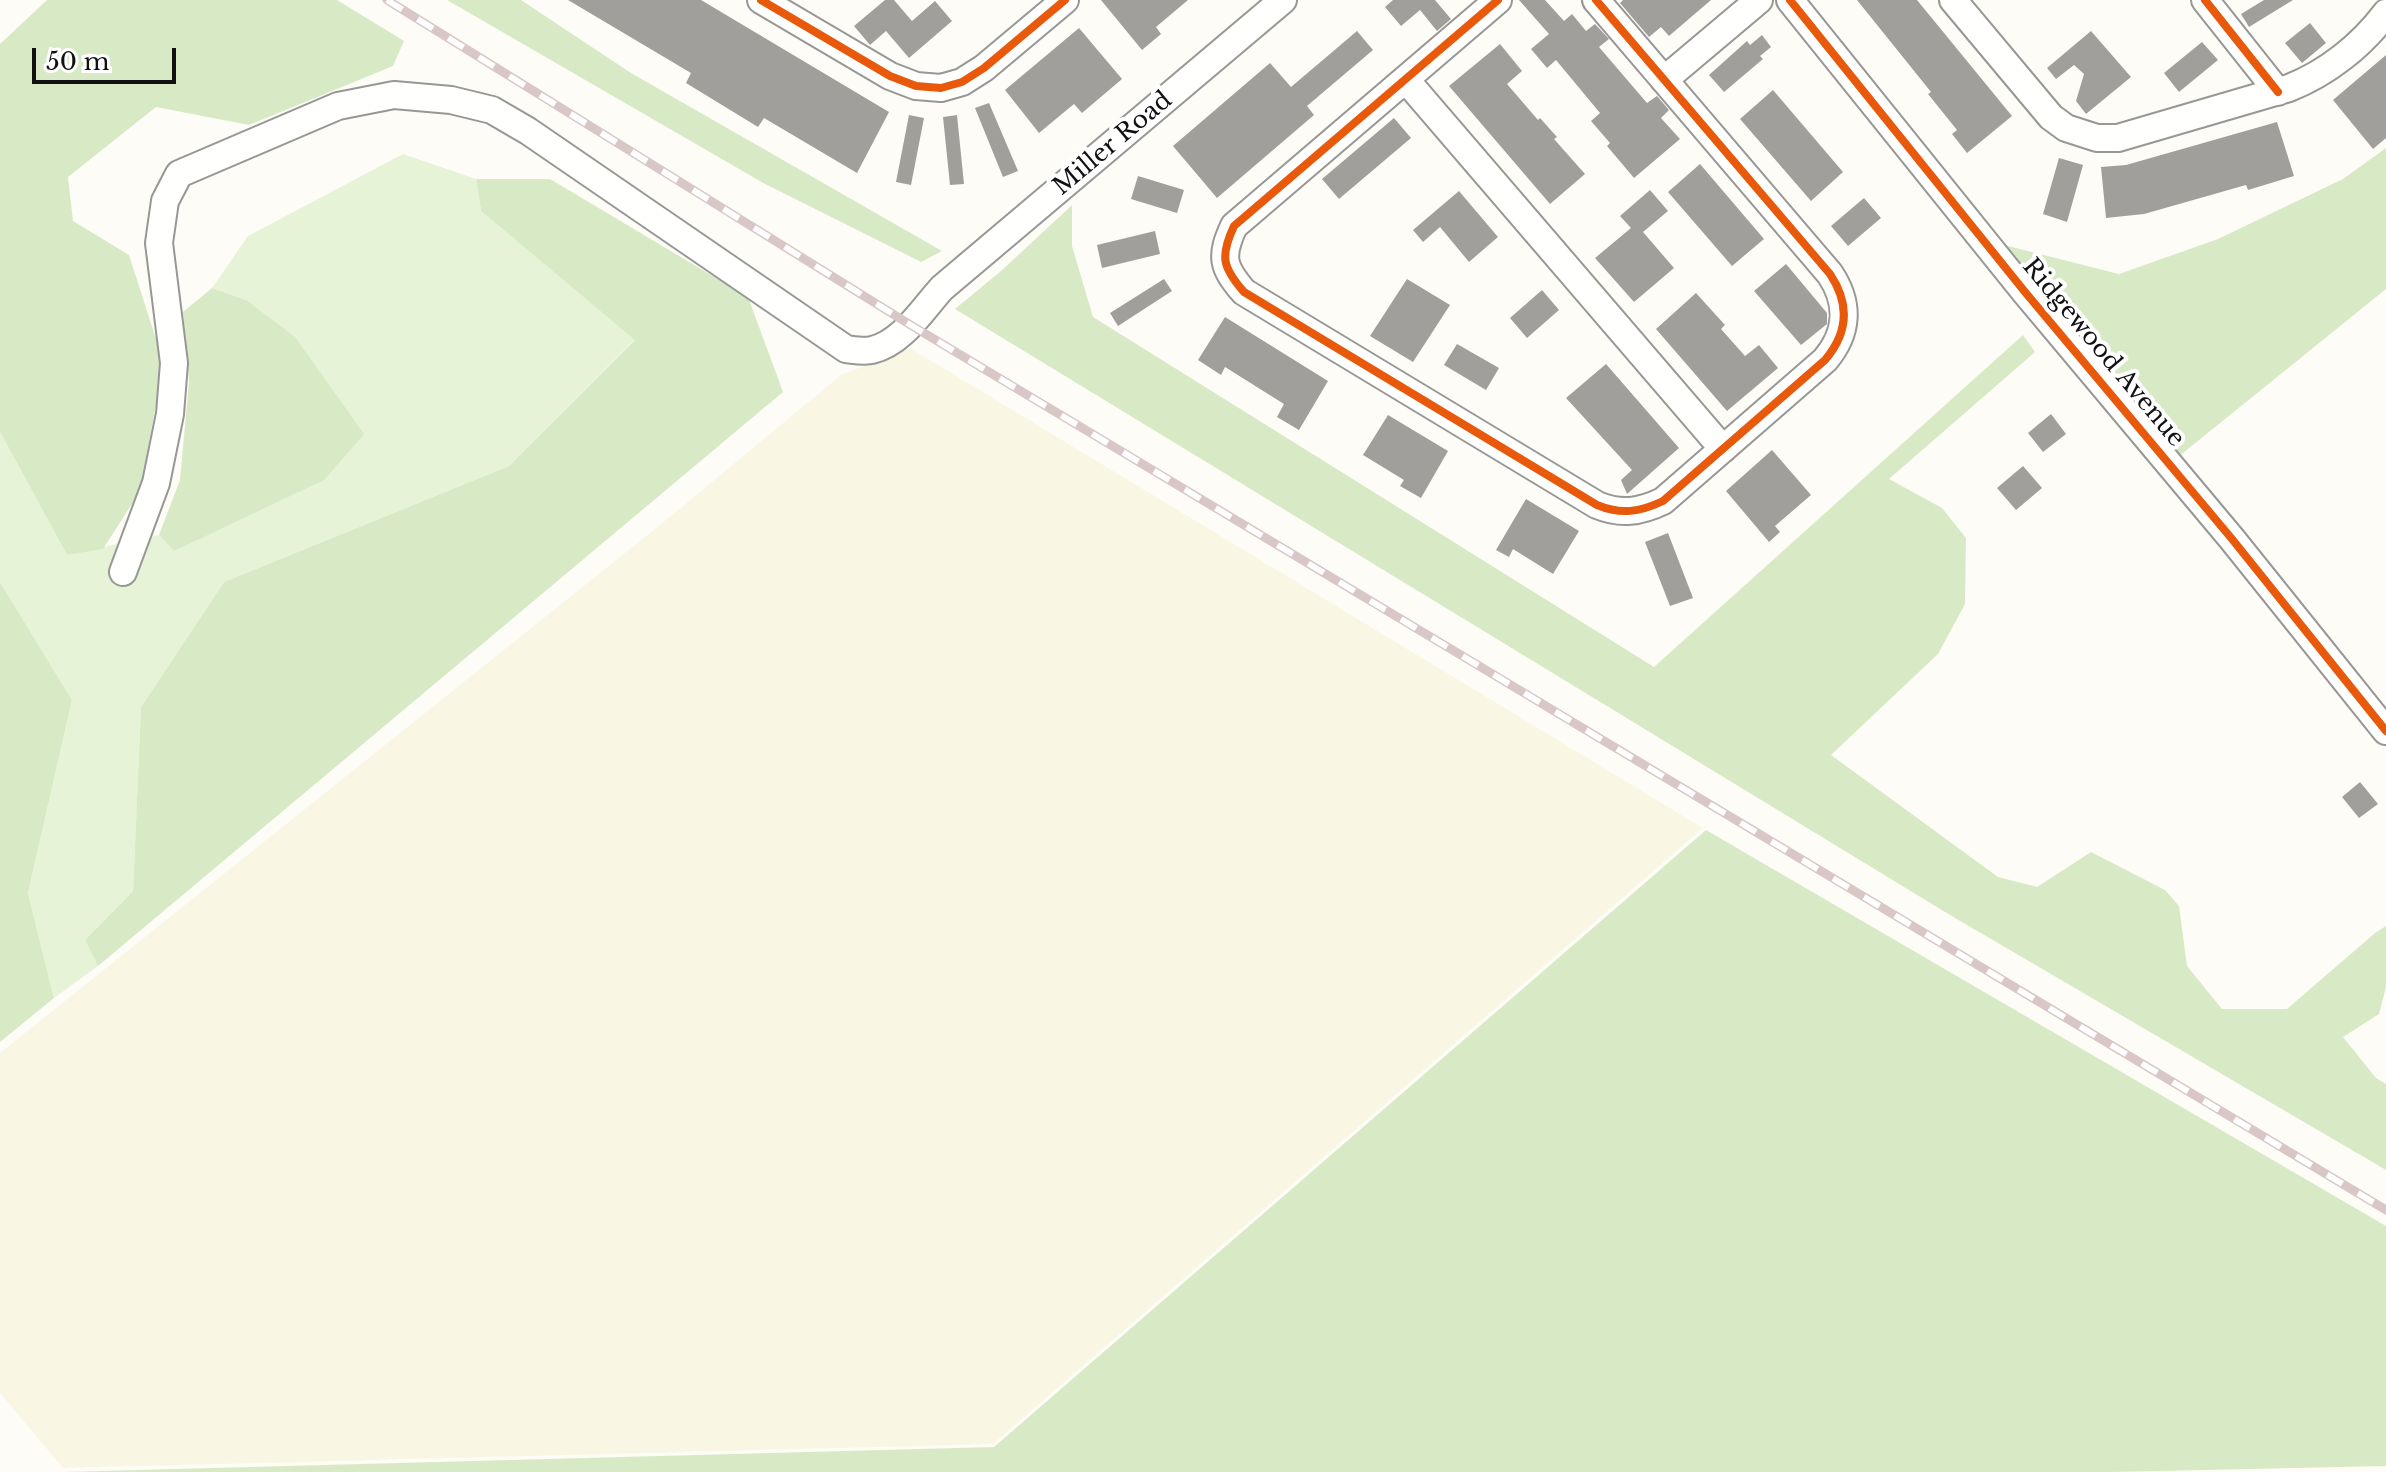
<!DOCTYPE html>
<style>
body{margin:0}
#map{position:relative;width:2386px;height:1472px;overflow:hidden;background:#fdfcf7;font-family:"Libre Baskerville",serif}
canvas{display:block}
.scale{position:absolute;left:32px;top:48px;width:144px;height:36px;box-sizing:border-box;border:4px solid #111;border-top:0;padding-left:10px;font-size:24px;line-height:28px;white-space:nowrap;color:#111;-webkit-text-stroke:6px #fff;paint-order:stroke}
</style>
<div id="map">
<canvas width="2386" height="1472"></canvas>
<div class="scale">50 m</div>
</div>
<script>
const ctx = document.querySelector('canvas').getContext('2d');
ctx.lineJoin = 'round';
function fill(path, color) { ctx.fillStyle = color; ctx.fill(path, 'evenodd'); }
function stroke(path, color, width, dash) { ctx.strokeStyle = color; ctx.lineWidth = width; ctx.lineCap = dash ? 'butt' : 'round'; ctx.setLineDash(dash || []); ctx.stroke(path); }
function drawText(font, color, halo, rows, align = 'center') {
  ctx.font = font + ' "Libre Baskerville",serif'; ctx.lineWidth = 8; ctx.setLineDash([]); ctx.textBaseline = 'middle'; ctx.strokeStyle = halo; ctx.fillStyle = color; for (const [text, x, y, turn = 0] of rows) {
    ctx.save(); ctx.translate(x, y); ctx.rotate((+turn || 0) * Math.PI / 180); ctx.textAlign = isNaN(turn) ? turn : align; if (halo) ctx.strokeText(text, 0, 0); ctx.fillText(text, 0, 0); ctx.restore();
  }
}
fill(new Path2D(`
 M 910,348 L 1703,828 L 993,1444 L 63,1468 L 0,1393 L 0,1053 L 660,525 L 841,375 Z`), '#f9f7e4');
fill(new Path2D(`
 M 403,154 L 476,179 L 481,211 L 635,339 L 509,466 L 224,582 L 141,707 L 133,891 L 85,940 L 98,966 L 54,998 L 28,893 L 72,700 L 0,582 L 0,432 L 67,555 L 159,535 L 174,551 L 246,300 L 212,288 L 248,236 Z`), '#e7f3d7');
fill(new Path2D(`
 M 47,0 L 337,0 L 404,41 L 393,66 L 249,125 L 156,107 L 68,177 L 73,221 L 129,255 L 164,364 L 139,493 L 103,549 L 67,555 L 0,432 L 0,44 Z
 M 447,0 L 521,0 L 631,73 L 942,251 L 921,262 L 765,184 Z
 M 2386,148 L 2386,289 L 2178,457 L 2004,245 L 2119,274 L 2218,239 L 2343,179 Z
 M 476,179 L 550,179 L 748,297 L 783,392 L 98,966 L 85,940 L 133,891 L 141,707 L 224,582 L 509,466 L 635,340 L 481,211 Z
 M 1072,205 L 1072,246 L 1093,317 L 1654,667 L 2023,335 L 2035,352 L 1889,479 L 1942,508 L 1966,538 L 1965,604 L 1938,654 L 1831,755 L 1998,877 L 2037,887 L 2091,852 L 2165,890 L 2179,906 L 2187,966 L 2222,1009 L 2287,1009 L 2375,933 L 2386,926 L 2386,987 L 2379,1014 L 2343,1037 L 2376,1078 L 2386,1084 L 2386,1170 L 1950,915 L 955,309 L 1001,271 Z
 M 212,288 L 246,300 L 295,337 L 364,434 L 324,480 L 174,551 L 159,535 L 180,480 L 189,382 L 183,312 Z
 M 0,582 L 72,700 L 28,893 L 54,998 L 0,1042 Z
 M 1706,830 L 2386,1226 L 2386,1466 L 2112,1472 L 64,1472 L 994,1447 Z`), '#d8eac5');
fill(new Path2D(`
 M 568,0 L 701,0 L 889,112 L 857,173 L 764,118 L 758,127 L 686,83 L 691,73 Z
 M 885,0 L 894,0 L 912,21 L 935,1 L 952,21 L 909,58 L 886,31 L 870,45 L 854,26 Z
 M 1101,0 L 1188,0 L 1156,27 L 1161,34 L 1142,50 Z
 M 1393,0 L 1435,0 L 1451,19 L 1437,31 L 1420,10 L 1401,26 L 1385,7 Z
 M 1519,0 L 1545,0 L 1564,21 L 1572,14 L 1586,31 L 1595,24 L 1609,39 L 1599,47 L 1647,103 L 1657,96 L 1669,110 L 1661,118 L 1680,139 L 1634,178 L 1607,146 L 1610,143 L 1591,121 L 1600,113 L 1556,60 L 1547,68 L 1531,49 L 1549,34 Z
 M 1623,0 L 1711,0 L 1669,36 L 1661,27 L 1649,37 L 1620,3 Z
 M 1857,0 L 1917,0 L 2012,116 L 1967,153 L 1952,134 L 1957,130 L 1928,94 L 1931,92 Z
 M 2264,0 L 2293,0 L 2249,27 L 2241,14 Z
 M 2310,23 L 2326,43 L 2302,63 L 2285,43 Z
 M 1079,28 L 1122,79 L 1082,113 L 1074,104 L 1039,133 L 1005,90 Z
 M 1357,31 L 1373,50 L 1307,106 L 1314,115 L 1217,198 L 1173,146 L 1270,63 L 1291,87 Z
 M 2091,31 L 2131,77 L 2086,114 L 2076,101 L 2084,74 L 2074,65 L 2056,79 L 2047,68 Z
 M 1762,35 L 1771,47 L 1760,56 L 1763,59 L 1724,92 L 1709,75 L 1747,41 L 1750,45 Z
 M 2202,42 L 2218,60 L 2179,92 L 2164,73 Z
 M 1500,44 L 1522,71 L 1507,84 L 1538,120 L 1540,118 L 1557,137 L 1554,139 L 1585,174 L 1550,204 L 1449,86 Z
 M 2386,55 L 2386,138 L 2373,149 L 2333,100 Z
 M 1773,90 L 1843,172 L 1811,201 L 1740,119 Z
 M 989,103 L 1018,171 L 1003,177 L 975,108 Z
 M 909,115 L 924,118 L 911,185 L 896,182 Z
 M 957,115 L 964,184 L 950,185 L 943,117 Z
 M 1394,118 L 1411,138 L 1339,199 L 1322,179 Z
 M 2277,122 L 2294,176 L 2248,190 L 2246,185 L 2144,214 L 2106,218 L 2101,167 L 2126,165 Z
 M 2059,158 L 2083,165 L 2067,222 L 2043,214 Z
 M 1700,164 L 1764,239 L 1732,266 L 1668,192 Z
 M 1138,176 L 1184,190 L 1177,213 L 1131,199 Z
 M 1650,190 L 1668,211 L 1643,232 L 1674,268 L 1634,302 L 1595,258 L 1631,228 L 1620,216 Z
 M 1459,191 L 1498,237 L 1469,262 L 1440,227 L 1423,242 L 1413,230 Z
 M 1864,198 L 1881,218 L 1848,246 L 1831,226 Z
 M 1155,231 L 1160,254 L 1102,268 L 1097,245 Z
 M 1786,264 L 1827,313 L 1827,324 L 1801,345 L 1754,291 Z
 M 1164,279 L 1172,291 L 1118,326 L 1110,313 Z
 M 1407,279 L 1450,305 L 1413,362 L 1370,336 Z
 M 1542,290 L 1559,310 L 1527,338 L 1510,318 Z
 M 1696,293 L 1725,325 L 1721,329 L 1745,356 L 1759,345 L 1778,368 L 1727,411 L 1656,329 Z
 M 1225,317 L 1328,381 L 1299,430 L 1277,417 L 1284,404 L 1225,367 L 1221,375 L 1198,360 Z
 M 1457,344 L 1499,368 L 1486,390 L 1444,365 Z
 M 1606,364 L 1679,448 L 1627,494 L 1621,480 L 1632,470 L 1566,398 Z
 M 2051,414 L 2066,434 L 2043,452 L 2028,433 Z
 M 1388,415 L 1448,451 L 1421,498 L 1400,486 L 1404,480 L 1363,455 Z
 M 1772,450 L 1811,495 L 1775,526 L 1780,532 L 1769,542 L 1726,491 Z
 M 2023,466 L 2042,488 L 2016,510 L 1997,488 Z
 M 1526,499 L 1579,531 L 1553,574 L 1513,549 L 1509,557 L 1496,550 Z
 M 1668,533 L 1693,598 L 1670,606 L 1645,542 Z
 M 2360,782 L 2378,804 L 2359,818 L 2342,797 Z`), '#a19f9c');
const minor = new Path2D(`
 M 761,0 L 890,76 L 916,86 L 941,88 L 962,82 L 984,68 L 1065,0
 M 1498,0 L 1234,226 C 1220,256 1222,267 1244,292 L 1597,505 C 1621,515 1640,512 1663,501 L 1825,360 C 1848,333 1850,304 1830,274 L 1596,0
 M 1790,0 L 2025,292 L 2232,539 L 2386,731
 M 1953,0 L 2051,117 L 2066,128 L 2097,138 L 2118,138 L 2289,88 C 2327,73 2361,46 2386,13
 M 2205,0 L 2278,92
 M 1406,80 L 1723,449
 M 1664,80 L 1759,0
 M 123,572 L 156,483 L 170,414 L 174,363 L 159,243 L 165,201 L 179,174 L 338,106 L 394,95 L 451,100 L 492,110 L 528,131 L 846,349 C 854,350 864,352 872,350 C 902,343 922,310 942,288 L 1283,0`);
stroke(minor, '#979795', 30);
stroke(minor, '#fffffe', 26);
const rail = new Path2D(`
 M 387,0 L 909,324 L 2386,1210`);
stroke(rail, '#d9c6c7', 9);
stroke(rail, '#fff', 6, [18]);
stroke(new Path2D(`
 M 761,0 L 890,76 L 916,86 L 941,88 L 962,82 L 984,68 L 1065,0
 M 1498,0 L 1234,226 C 1220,256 1222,267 1244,292 L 1597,505 C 1621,515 1640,512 1663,501 L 1825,360 C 1848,333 1850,304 1830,274 L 1596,0
 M 1790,0 L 2025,292 L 2232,539 L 2386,731
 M 2205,0 L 2278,92`), '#e8590c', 8);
drawText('24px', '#111', '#fff', [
 ["Miller Road",1113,144,-40],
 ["Ridgewood Avenue",2103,353,50]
]);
</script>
